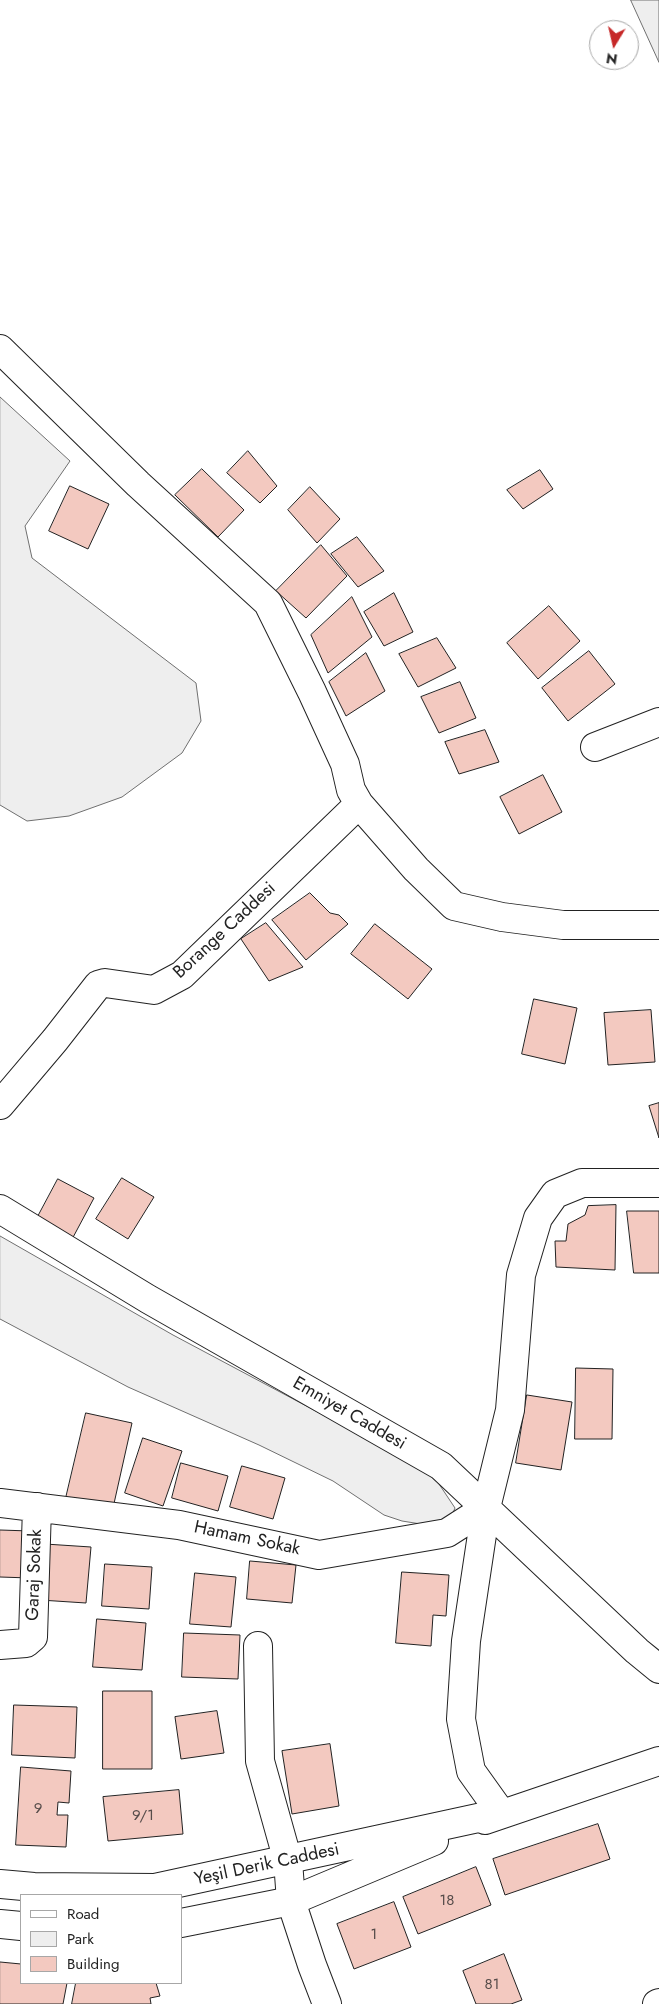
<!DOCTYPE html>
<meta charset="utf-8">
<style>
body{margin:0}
#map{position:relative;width:659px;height:2004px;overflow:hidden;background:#fff;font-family:Jost,sans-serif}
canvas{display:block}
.legend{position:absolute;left:20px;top:1894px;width:162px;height:90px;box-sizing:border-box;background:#fff;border:1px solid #a7a7a7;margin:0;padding:6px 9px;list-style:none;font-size:15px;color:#222}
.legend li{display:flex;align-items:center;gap:10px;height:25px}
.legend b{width:25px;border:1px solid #a7a7a7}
.north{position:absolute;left:589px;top:20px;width:50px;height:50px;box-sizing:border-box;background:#fff;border:1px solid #a7a7a7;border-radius:50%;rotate:189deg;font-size:14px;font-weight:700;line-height:20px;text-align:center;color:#222}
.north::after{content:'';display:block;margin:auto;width:18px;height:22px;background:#c62828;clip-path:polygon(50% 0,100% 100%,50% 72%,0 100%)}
</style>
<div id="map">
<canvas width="659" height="2004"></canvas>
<ul class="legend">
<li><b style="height:6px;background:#fff"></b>Road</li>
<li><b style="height:14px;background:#eee"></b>Park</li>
<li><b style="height:14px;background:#f3c9c0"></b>Building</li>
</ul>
<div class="north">N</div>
</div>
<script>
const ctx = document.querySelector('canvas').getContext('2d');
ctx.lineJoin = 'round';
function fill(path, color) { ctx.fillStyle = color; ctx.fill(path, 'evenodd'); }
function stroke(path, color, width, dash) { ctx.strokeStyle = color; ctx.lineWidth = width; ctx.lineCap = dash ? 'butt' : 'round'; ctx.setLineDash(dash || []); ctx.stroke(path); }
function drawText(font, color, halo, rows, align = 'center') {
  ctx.font = font + ' Jost,sans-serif'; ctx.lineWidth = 4; ctx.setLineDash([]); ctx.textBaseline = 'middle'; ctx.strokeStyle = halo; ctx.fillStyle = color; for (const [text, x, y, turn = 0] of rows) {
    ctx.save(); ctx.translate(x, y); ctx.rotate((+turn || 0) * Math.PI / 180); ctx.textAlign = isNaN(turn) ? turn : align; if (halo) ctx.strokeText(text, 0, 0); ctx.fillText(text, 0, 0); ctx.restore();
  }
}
const green = new Path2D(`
 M 631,0 L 659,0 L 659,62 Z
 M 0,397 L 70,461 L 25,526 L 32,558 L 196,683 L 201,721 L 182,753 L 122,797 L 69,816 L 27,821 L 0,805 Z
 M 0,1236 L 173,1335 L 421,1467 L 439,1484 L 455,1508 L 450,1520 L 427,1525 L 402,1521 L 384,1515 L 333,1481 L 259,1445 L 128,1387 L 0,1319 Z`);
fill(green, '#eee');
stroke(green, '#6f6f6f', 1);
const building = new Path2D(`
 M 248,451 L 277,486 L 260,503 L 227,473 Z
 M 202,469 L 244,510 L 218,537 L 175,495 Z
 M 540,470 L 553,489 L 523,509 L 507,490 Z
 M 70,486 L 109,504 L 88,549 L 49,531 Z
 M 310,487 L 340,519 L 317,543 L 288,510 Z
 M 357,537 L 384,571 L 358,587 L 331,554 Z
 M 321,545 L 347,576 L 306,618 L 276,591 Z
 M 394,593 L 413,632 L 384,646 L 364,612 Z
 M 352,597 L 372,637 L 328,673 L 311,635 Z
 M 549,606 L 580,641 L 538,679 L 507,643 Z
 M 437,638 L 456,668 L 418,687 L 399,654 Z
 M 589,651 L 615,684 L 568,721 L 542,688 Z
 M 366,653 L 385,691 L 346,716 L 329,682 Z
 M 460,682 L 476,718 L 439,733 L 421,697 Z
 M 485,730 L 499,762 L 459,774 L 445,742 Z
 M 543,775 L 562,812 L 519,834 L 500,797 Z
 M 310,893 L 330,913 L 339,915 L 348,924 L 306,960 L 272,920 Z
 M 266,923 L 303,967 L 269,981 L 241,939 Z
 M 375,924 L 432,969 L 408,999 L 351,954 Z
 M 534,999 L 577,1008 L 565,1064 L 522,1054 Z
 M 651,1010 L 655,1062 L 608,1065 L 604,1013 Z
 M 659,1103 L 659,1138 L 649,1106 Z
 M 122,1178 L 154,1197 L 128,1239 L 96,1219 Z
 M 58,1179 L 94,1198 L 70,1243 L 34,1224 Z
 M 616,1205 L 615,1270 L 556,1267 L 555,1241 L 566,1241 L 568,1224 L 585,1215 L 588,1206 Z
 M 627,1211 L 659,1211 L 659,1273 L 634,1273 Z
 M 576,1368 L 613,1369 L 612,1439 L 575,1439 Z
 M 527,1395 L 572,1402 L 561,1470 L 516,1463 Z
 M 86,1413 L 132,1423 L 113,1508 L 66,1498 Z
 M 143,1438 L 182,1451 L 163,1506 L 125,1493 Z
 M 181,1463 L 228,1476 L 218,1511 L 172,1498 Z
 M 242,1466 L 285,1478 L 273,1519 L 230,1507 Z
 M 0,1530 L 30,1531 L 30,1578 L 0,1577 Z
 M 45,1544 L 91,1547 L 86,1603 L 40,1600 Z
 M 250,1561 L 296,1565 L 292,1603 L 247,1599 Z
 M 105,1564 L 152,1567 L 149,1609 L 102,1606 Z
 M 402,1572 L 449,1575 L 446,1616 L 433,1615 L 431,1646 L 396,1643 Z
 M 195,1573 L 236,1577 L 231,1627 L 190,1624 Z
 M 97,1619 L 146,1623 L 142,1670 L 93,1667 Z
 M 184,1633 L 240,1635 L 238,1679 L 182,1677 Z
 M 103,1691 L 152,1691 L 152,1769 L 103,1769 Z
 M 14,1705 L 77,1707 L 75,1758 L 12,1755 Z
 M 217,1711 L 224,1753 L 181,1759 L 175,1717 Z
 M 330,1744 L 339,1806 L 292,1814 L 282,1751 Z
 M 21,1767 L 71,1771 L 69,1803 L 58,1802 L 57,1815 L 68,1815 L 66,1847 L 16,1845 Z
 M 179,1790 L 183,1834 L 108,1841 L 103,1797 Z
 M 598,1824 L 610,1859 L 505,1895 L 493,1859 Z
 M 476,1867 L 491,1905 L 418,1934 L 403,1897 Z
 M 394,1902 L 411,1947 L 354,1969 L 337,1924 Z
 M 504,1954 L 522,2000 L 511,2004 L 476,2004 L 463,1971 Z
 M 0,1962 L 21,1964 L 21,1983 L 67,1983 L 63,2004 L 0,2004 Z
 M 76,1983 L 156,1983 L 160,1996 L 150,1998 L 151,2004 L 72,2004 Z`);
fill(building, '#f3c9c0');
stroke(building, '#222', 1);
const minor = new Path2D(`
 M 0,349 L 138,484 L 268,603 L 312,692 L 345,764 L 351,790 L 359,804 L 416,869 L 454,906 L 502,917 L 563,925 L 659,925
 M 595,747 L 659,722
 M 0,1105 L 55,1040 L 98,985 L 105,983 L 154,990 L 182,975 L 359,804
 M 0,1209 L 148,1299 L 441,1466 L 637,1651 L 659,1669
 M 0,1503 L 179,1525 L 319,1555 L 447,1533 L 486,1508
 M 0,1645 L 26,1643 L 33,1637 L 37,1507
 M 258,1646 L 260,1761 L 288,1861 L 291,1901 L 312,1965 L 327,2004
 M 501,1813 L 471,1771 L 461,1719 L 466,1641 L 486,1508 L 510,1410 L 521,1275 L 538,1218 L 555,1194 L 582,1183 L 659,1183
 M 657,2004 L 659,2003`);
const major = new Path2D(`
 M 485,1820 L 659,1761
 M 0,1884 L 34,1887 L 155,1888 L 501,1813
 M 181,1923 L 291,1901 L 434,1841
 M 0,1924 L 21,1926`);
stroke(minor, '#222', 30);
stroke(major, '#222', 30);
stroke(minor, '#fff', 28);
stroke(major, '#fff', 28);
drawText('15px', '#564c4a', null, [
 ["9",38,1809],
 ["9/1",143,1816],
 ["18",447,1901],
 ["1",374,1935],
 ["81",492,1985]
]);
drawText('18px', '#222', '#fff', [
 ["Borange Caddesi",225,931,-43],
 ["Emniyet Caddesi",349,1414,30],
 ["Hamam Sokak",247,1539,12],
 ["Garaj Sokak",35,1575,-88],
 ["Yeşil Derik Caddesi",267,1865,-12]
]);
</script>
